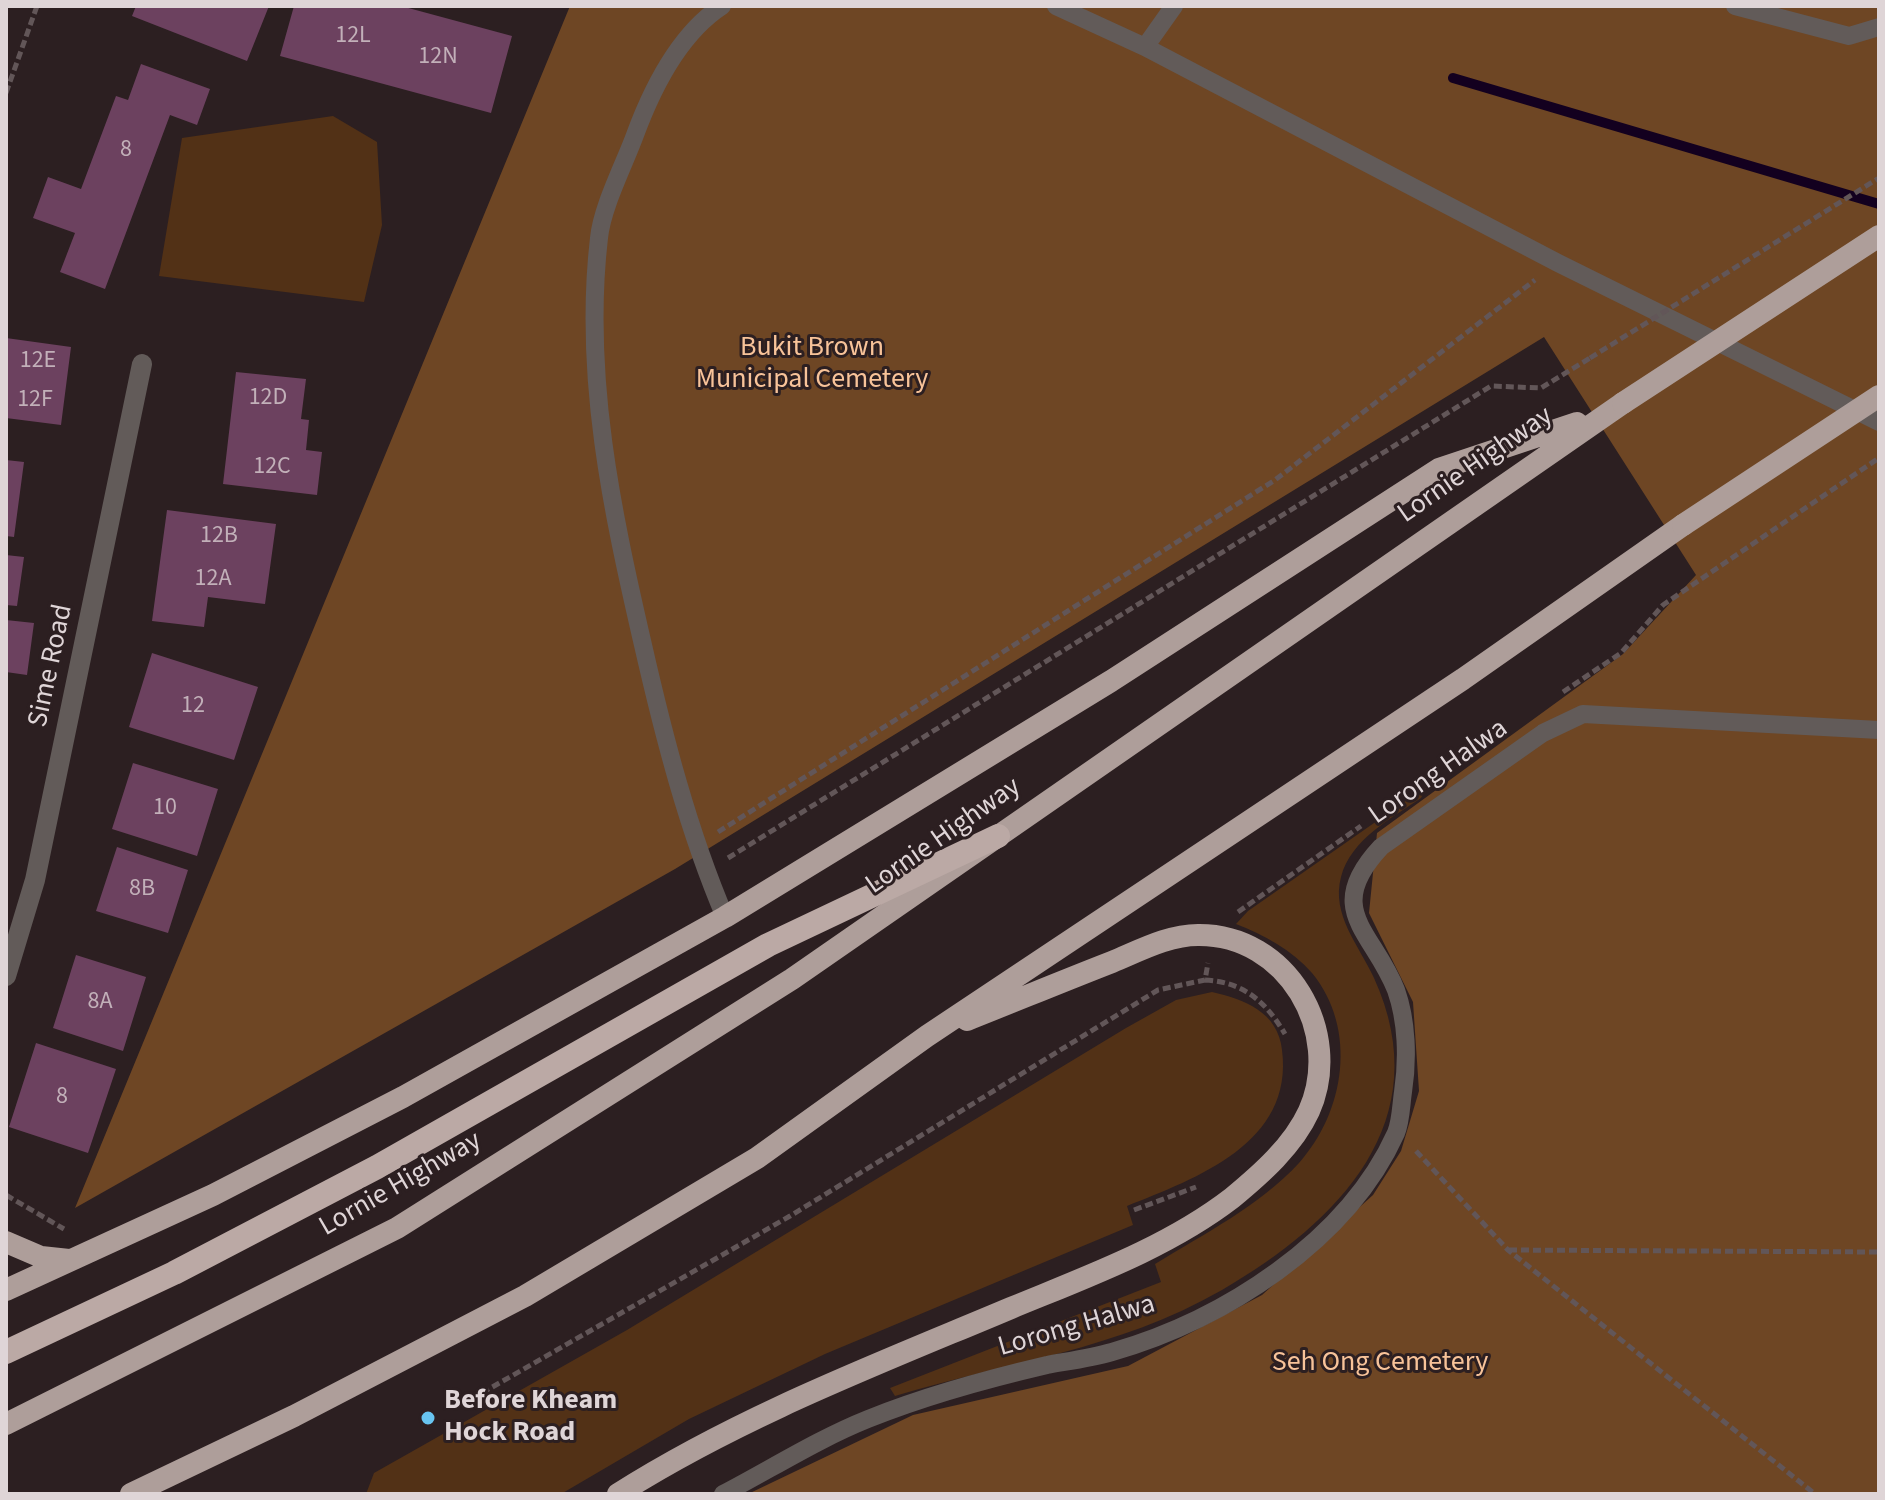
<!DOCTYPE html>
<style>
body{margin:0}
#map{position:relative;width:1885px;height:1500px;overflow:hidden;background:#2c1f21;font-family:"Source Sans 3",sans-serif}
canvas{display:block}
.frame{position:absolute;inset:0;border:8px solid #dfd5d7;pointer-events:none}
</style>
<div id="map">
<canvas width="1885" height="1500"></canvas>
<div class="frame"></div>
</div>
<script>
const ctx = document.querySelector('canvas').getContext('2d');
ctx.lineJoin = 'round';
function fill(path, color) { ctx.fillStyle = color; ctx.fill(path, 'evenodd'); }
function stroke(path, color, width, dash) { ctx.strokeStyle = color; ctx.lineWidth = width; ctx.lineCap = dash ? 'butt' : 'round'; ctx.setLineDash(dash || []); ctx.stroke(path); }
function drawText(font, color, halo, rows, align = 'center') {
  ctx.font = font + ' "Source Sans 3",sans-serif'; ctx.lineWidth = 6; ctx.setLineDash([]); ctx.textBaseline = 'middle'; ctx.strokeStyle = halo; ctx.fillStyle = color; for (const [text, x, y, turn = 0] of rows) {
    ctx.save(); ctx.translate(x, y); ctx.rotate((+turn || 0) * Math.PI / 180); ctx.textAlign = isNaN(turn) ? turn : align; if (halo) ctx.strokeText(text, 0, 0); ctx.fillText(text, 0, 0); ctx.restore();
  }
}
fill(new Path2D(`
 M 333,116 L 377,142 L 382,225 L 364,302 L 159,276 L 182,138 Z
 M 1427,786 L 1421,798 C 1392,818 1351,839 1341,877 C 1331,915 1359,945 1374,978 C 1439,1121 1339,1222 1222,1290 C 1115,1351 1010,1361 895,1396 L 890,1388 L 1161,1282 L 1155,1264 C 1204,1234 1259,1206 1299,1163 C 1345,1112 1358,1029 1312,973 C 1292,950 1264,935 1236,924 L 1248,911 Z
 M 1212,992 C 1244,999 1278,1012 1282,1050 C 1294,1143 1197,1178 1127,1206 L 1133,1225 L 825,1354 L 689,1419 L 561,1494 L 366,1494 L 374,1473 L 627,1330 L 1126,1028 L 1176,1000 Z`), '#523116');
fill(new Path2D(`
 M 570,6 L 1879,6 L 1879,1494 L 748,1494 L 913,1415 L 1128,1366 L 1262,1295 L 1373,1195 L 1401,1151 L 1419,1091 L 1413,1002 L 1369,913 L 1377,833 L 1623,654 L 1696,575 L 1544,337 L 675,869 L 75,1208 Z`), '#6e4624');
stroke(new Path2D(`
 M 1453,78 L 1879,204`), '#13001f', 10);
fill(new Path2D(`
 M 136,6 L 269,6 L 247,61 L 132,16 Z
 M 294,6 L 401,6 L 512,36 L 491,113 L 280,56 Z
 M 141,64 L 210,89 L 197,125 L 170,115 L 105,289 L 60,272 L 75,233 L 33,218 L 48,177 L 81,189 L 116,96 L 128,100 Z
 M 6,338 L 71,347 L 61,425 L 6,418 Z
 M 236,372 L 306,379 L 301,419 L 309,420 L 306,450 L 322,452 L 317,495 L 223,484 Z
 M 6,460 L 24,462 L 14,537 L 6,536 Z
 M 167,510 L 276,524 L 265,604 L 208,597 L 204,627 L 152,621 Z
 M 6,555 L 24,557 L 17,606 L 6,605 Z
 M 6,620 L 34,623 L 27,675 L 6,672 Z
 M 152,653 L 258,687 L 234,760 L 129,727 Z
 M 133,763 L 218,789 L 197,856 L 112,829 Z
 M 117,847 L 188,870 L 168,933 L 96,911 Z
 M 76,955 L 146,977 L 123,1051 L 53,1028 Z
 M 36,1043 L 116,1069 L 88,1153 L 9,1127 Z`), '#6c415f');
stroke(new Path2D(`
 M 6,93 L 37,6
 M 1563,692 L 1621,653 L 1663,605 L 1879,458
 M 718,832 L 1275,480 L 1535,280
 M 728,858 L 1491,386 L 1541,388 L 1590,358
 M 1238,912 L 1361,826
 M 1205,980 C 1244,982 1266,1002 1285,1034
 M 1416,1151 L 1508,1250 L 1815,1494
 M 6,1195 L 64,1229
 M 1134,1210 L 1196,1187
 M 1509,1250 L 1879,1252
 M 482,1393 L 790,1216 L 1158,990 L 1205,980 L 1208,963`), '#625658', 5, [8, 4]);
stroke(new Path2D(`
 M 722,6 C 679,34 652,89 635,135 C 624,165 602,207 599,238 C 583,376 612,511 643,645 C 664,737 688,830 725,917
 M 1056,6 L 1145,47 L 1558,263 L 1879,422
 M 1735,6 L 1849,36 L 1879,27
 M 1145,47 L 1174,6
 M 723,1494 C 771,1469 818,1439 868,1419 C 925,1396 987,1379 1047,1365 C 1069,1361 1091,1358 1112,1352 C 1223,1320 1347,1242 1396,1133 C 1401,1121 1401,1105 1403,1092 C 1408,1059 1407,1021 1396,990 C 1373,931 1322,910 1381,847 L 1543,733 L 1583,714 L 1879,730`), '#625b59', 18);
stroke(new Path2D(`
 M 6,976 L 35,880 L 142,364`), '#625b59', 20);
stroke(new Path2D(`
 M 6,1242 L 41,1257 L 69,1260
 M 6,1290 L 213,1195 L 403,1097 L 725,917 L 1111,681 L 1439,469 L 1577,423
 M 6,1424 L 397,1228 L 792,979 L 1623,403
 M 131,1494 L 294,1416 L 525,1296 L 757,1158 L 927,1036 L 1463,679 L 1683,525
 M 618,1494 C 741,1416 878,1364 1011,1308 C 1086,1277 1167,1248 1232,1198 C 1261,1174 1293,1146 1309,1111 C 1344,1032 1287,934 1198,935 C 1168,935 1139,951 1112,962 C 1063,981 1015,1001 967,1020`), '#ae9e9a', 22);
stroke(new Path2D(`
 M 6,1352 L 174,1273 L 377,1167 L 768,945 L 998,836`), '#bba9a5', 24);
stroke(new Path2D(`
 M 1590,358 L 1879,178`), '#625658', 5, [8, 4]);
stroke(new Path2D(`
 M 1623,403 L 1879,236
 M 1683,525 L 1879,396`), '#ae9e9a', 22);
for (const [x, y, r, color] of [
 [428,1418,8,"#68c4f0"]
]) { const dot = new Path2D(); dot.arc(x, y, r, 0, 2 * Math.PI); ctx.fillStyle = color; ctx.fill(dot); stroke(dot, '#2c1f21', 3); }
drawText('24px', '#c2b0b9', null, [
 ["12L",353,37],
 ["12N",438,58],
 ["8",126,151],
 ["12E",38,362],
 ["12D",268,399],
 ["12F",35,401],
 ["12C",272,468],
 ["12B",219,537],
 ["12A",213,580],
 ["12",193,707],
 ["10",165,809],
 ["8B",142,890],
 ["8A",100,1003],
 ["8",62,1098]
]);
drawText('28px', '#f8c399', '#2c1f21', [
 ["Bukit Brown",812,349],
 ["Municipal Cemetery",812,381],
 ["Seh Ong Cemetery",1380,1364]
]);
drawText('28px', '#dfd5d7', '#2c1f21', [
 ["Lornie Highway",1476,466,-35],
 ["Sime Road",52,666,-78],
 ["Lorong Halwa",1439,773,-35],
 ["Lornie Highway",944,837,-35],
 ["Lornie Highway",401,1185,-30],
 ["Lorong Halwa",1077,1327,-16]
]);
drawText('bold 28px', '#dfd5d7', '#2c1f21', [
 ["Before Kheam",444,1402],
 ["Hock Road",444,1434]
], 'left');
</script>
